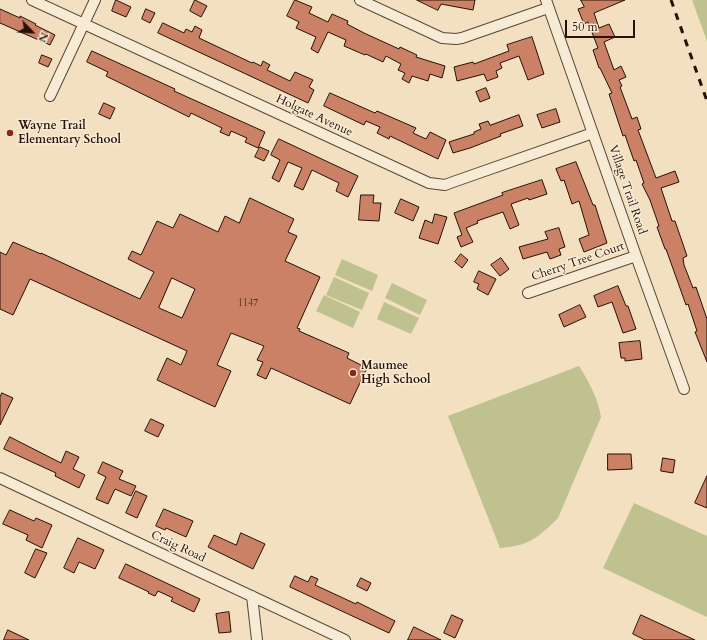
<!DOCTYPE html>
<style>
body{margin:0}
#map{position:relative;width:707px;height:640px;overflow:hidden;background:#f2e0c0;font-family:Cardo,serif}
canvas{display:block}
.north{position:absolute;left:12px;top:12px;width:40px;height:40px;-webkit-text-stroke:3px #f7ebd6;paint-order:stroke;rotate:115deg;font-size:11px;font-weight:700;line-height:16px;text-align:center;color:#271105}
.north::after{content:'';display:block;margin:auto;width:14px;height:18px;background:#271105;clip-path:polygon(50% 0,100% 100%,50% 72%,0 100%)}
.scale{position:absolute;left:565px;top:20px;width:70px;height:18px;box-sizing:border-box;border:2px solid #271105;border-top:0;padding-left:5px;font-size:12px;line-height:14px;white-space:nowrap;color:#271105;-webkit-text-stroke:3px #f7ebd6;paint-order:stroke}
</style>
<div id="map">
<canvas width="707" height="640"></canvas>
<div class="north">N</div>
<div class="scale">50 m</div>
</div>
<script>
const ctx = document.querySelector('canvas').getContext('2d');
ctx.lineJoin = 'round';
function fill(path, color) { ctx.fillStyle = color; ctx.fill(path, 'evenodd'); }
function stroke(path, color, width, dash) { ctx.strokeStyle = color; ctx.lineWidth = width; ctx.lineCap = dash ? 'butt' : 'round'; ctx.setLineDash(dash || []); ctx.stroke(path); }
function drawText(font, color, halo, rows, align = 'center') {
  ctx.font = font + ' Cardo,serif'; ctx.lineWidth = 3; ctx.setLineDash([]); ctx.textBaseline = 'middle'; ctx.strokeStyle = halo; ctx.fillStyle = color; for (const [text, x, y, turn = 0] of rows) {
    ctx.save(); ctx.translate(x, y); ctx.rotate((+turn || 0) * Math.PI / 180); ctx.textAlign = isNaN(turn) ? turn : align; if (halo) ctx.strokeText(text, 0, 0); ctx.fillText(text, 0, 0); ctx.restore();
  }
}
fill(new Path2D(`
 M 692,0 L 707,0 L 707,41 Z
 M 342,259 L 378,275 L 372,291 L 335,275 Z
 M 334,277 L 369,293 L 362,310 L 326,295 Z
 M 392,283 L 427,300 L 420,315 L 385,298 Z
 M 324,295 L 360,312 L 353,328 L 316,311 Z
 M 384,302 L 419,318 L 411,334 L 377,319 Z
 M 579,366 C 589,382 598,398 601,417 L 558,518 C 538,538 528,546 500,548 L 448,416 Z
 M 634,503 L 707,536 L 707,617 L 603,568 Z`), '#bfc18e');
const building = new Path2D(`
 M 116,0 L 131,7 L 126,17 L 112,11 Z
 M 195,0 L 207,6 L 201,17 L 190,11 Z
 M 295,0 L 312,7 L 309,13 L 328,22 L 332,14 L 348,21 L 347,24 L 364,33 L 399,49 L 400,47 L 417,55 L 416,57 L 445,66 L 442,78 L 430,74 L 428,81 L 412,76 L 409,83 L 402,79 L 405,73 L 398,70 L 401,64 L 386,56 L 383,62 L 366,54 L 365,55 L 344,46 L 346,40 L 328,32 L 318,53 L 311,49 L 316,37 L 296,28 L 299,22 L 287,16 Z
 M 417,0 L 475,0 L 473,10 L 441,4 L 438,10 Z
 M 581,0 L 625,0 L 594,13 L 599,28 L 609,24 L 615,37 L 604,42 L 614,70 L 621,66 L 626,77 L 619,80 L 622,86 L 620,87 L 632,119 L 637,117 L 641,129 L 638,130 L 656,178 L 675,171 L 679,182 L 661,188 L 672,221 L 675,221 L 687,256 L 683,258 L 684,265 L 693,288 L 696,287 L 707,319 L 707,362 L 695,332 L 697,331 L 688,304 L 686,305 L 666,249 L 665,249 L 657,227 L 659,226 L 650,200 L 642,184 L 644,183 L 636,160 L 634,161 L 625,135 L 623,136 L 609,94 L 612,93 L 600,68 L 599,68 L 593,50 L 598,48 L 588,22 L 584,24 L 578,9 L 584,7 Z
 M 0,9 L 20,18 L 20,16 L 36,24 L 35,25 L 55,35 L 50,45 L 0,23 Z
 M 146,9 L 155,13 L 150,23 L 142,19 Z
 M 163,23 L 184,33 L 186,29 L 192,32 L 195,26 L 202,30 L 199,38 L 252,63 L 253,62 L 261,66 L 263,61 L 270,65 L 267,70 L 290,81 L 295,72 L 313,80 L 309,87 L 314,90 L 308,103 L 158,33 Z
 M 532,37 L 544,74 L 528,80 L 519,56 L 500,63 L 502,68 L 496,71 L 498,77 L 487,81 L 484,74 L 457,81 L 454,67 L 473,62 L 474,64 L 509,51 L 507,45 Z
 M 92,51 L 175,89 L 174,91 L 265,132 L 258,148 L 245,142 L 247,138 L 231,131 L 229,136 L 220,132 L 222,128 L 191,113 L 189,117 L 106,76 L 108,72 L 87,62 Z
 M 42,55 L 52,59 L 48,67 L 39,63 Z
 M 486,88 L 490,98 L 480,102 L 476,92 Z
 M 330,93 L 375,113 L 377,111 L 416,128 L 413,133 L 426,139 L 430,132 L 446,140 L 438,159 L 390,136 L 389,139 L 377,133 L 380,127 L 366,121 L 364,125 L 324,106 Z
 M 104,103 L 115,108 L 110,119 L 99,114 Z
 M 556,109 L 560,122 L 542,128 L 537,115 Z
 M 519,115 L 523,126 L 500,134 L 501,136 L 470,148 L 453,153 L 449,142 L 474,134 L 474,132 L 481,129 L 479,124 L 488,121 L 490,125 Z
 M 279,139 L 358,176 L 348,197 L 336,191 L 339,183 L 312,170 L 303,190 L 294,186 L 302,168 L 288,162 L 279,182 L 272,178 L 280,160 L 271,155 Z
 M 260,147 L 269,151 L 264,161 L 255,157 Z
 M 576,162 L 593,205 L 595,205 L 607,243 L 584,252 L 579,239 L 589,235 L 579,201 L 572,204 L 564,180 L 561,181 L 556,169 Z
 M 542,180 L 547,194 L 529,200 L 528,198 L 511,204 L 519,225 L 510,229 L 503,212 L 477,221 L 478,223 L 466,228 L 473,242 L 461,247 L 457,237 L 462,235 L 454,213 L 503,195 L 502,193 Z
 M 361,195 L 374,195 L 373,203 L 381,203 L 379,221 L 359,220 Z
 M 250,198 L 294,219 L 288,232 L 297,236 L 285,261 L 320,277 L 297,328 L 300,329 L 299,331 L 349,353 L 347,358 L 367,368 L 350,404 L 271,368 L 266,379 L 257,375 L 263,362 L 257,360 L 264,346 L 231,333 L 217,365 L 231,371 L 215,407 L 157,380 L 167,358 L 181,365 L 187,351 L 30,279 L 13,315 L 0,309 L 0,252 L 6,255 L 13,242 L 41,254 L 41,253 L 140,299 L 154,272 L 128,259 L 132,251 L 141,255 L 157,221 L 173,228 L 180,214 L 218,232 L 225,216 L 239,223 ZM 172,278 L 195,289 L 182,318 L 159,308 Z
 M 401,199 L 419,207 L 413,221 L 395,213 Z
 M 435,214 L 447,217 L 438,244 L 419,238 L 425,220 L 432,223 Z
 M 559,228 L 565,247 L 559,249 L 561,255 L 550,259 L 547,252 L 523,259 L 519,247 L 548,239 L 545,232 Z
 M 461,254 L 468,260 L 462,268 L 455,262 Z
 M 501,258 L 509,269 L 500,276 L 491,265 Z
 M 479,271 L 496,279 L 488,295 L 477,289 L 479,284 L 474,282 Z
 M 618,286 L 626,306 L 628,306 L 636,329 L 623,333 L 612,302 L 598,307 L 594,296 Z
 M 580,305 L 586,317 L 564,327 L 559,315 Z
 M 640,341 L 642,359 L 625,361 L 625,358 L 621,358 L 619,343 Z
 M 2,393 L 13,398 L 0,425 L 0,398 Z
 M 151,419 L 164,425 L 158,437 L 145,431 Z
 M 10,437 L 61,463 L 66,451 L 79,457 L 73,469 L 85,475 L 79,488 L 55,476 L 56,473 L 4,449 Z
 M 608,454 L 631,454 L 632,469 L 608,470 Z
 M 663,458 L 675,460 L 673,473 L 661,471 Z
 M 103,462 L 123,471 L 119,479 L 136,486 L 131,496 L 115,489 L 108,504 L 96,499 L 106,477 L 98,473 Z
 M 707,476 L 707,508 L 695,503 Z
 M 136,491 L 147,496 L 137,518 L 126,513 Z
 M 164,509 L 193,521 L 186,537 L 166,528 L 165,530 L 156,526 Z
 M 10,510 L 34,521 L 36,518 L 52,525 L 42,548 L 26,540 L 28,535 L 3,524 Z
 M 241,533 L 265,544 L 253,569 L 208,547 L 214,535 L 236,545 Z
 M 78,538 L 104,550 L 95,569 L 79,562 L 74,573 L 64,568 Z
 M 36,549 L 47,553 L 35,578 L 25,573 Z
 M 126,564 L 200,599 L 194,612 L 171,601 L 173,598 L 158,591 L 155,596 L 148,593 L 149,592 L 119,578 Z
 M 295,576 L 308,582 L 311,576 L 318,579 L 315,585 L 356,604 L 357,602 L 395,621 L 389,633 L 290,587 Z
 M 361,578 L 371,583 L 367,591 L 357,586 Z
 M 229,612 L 231,632 L 219,633 L 216,614 Z
 M 452,615 L 463,620 L 455,638 L 444,633 Z
 M 641,615 L 695,640 L 645,640 L 633,634 Z
 M 414,627 L 441,640 L 408,640 Z
 M 8,630 L 29,640 L 4,640 Z`);
fill(building, '#ca8166');
stroke(building, '#271105', 1);
const minor = new Path2D(`
 M 32,0 L 429,183 L 445,185 L 453,182 L 593,133
 M 360,0 L 442,38 L 456,39 L 462,38 L 548,8
 M 546,0 L 636,256 L 684,389
 M 50,96 L 95,0
 M 528,293 L 636,256
 M 0,478 L 345,640
 M 252,596 L 257,640`);
stroke(minor, '#5a4534', 12);
stroke(minor, '#f7ebd6', 10);
stroke(new Path2D(`
 M 671,0 L 707,101`), '#271105', 3, [7, 7]);
for (const [x, y, r, color] of [
 [10,133,4,"#8f2418"],
 [353,373,4,"#8f2418"]
]) { const dot = new Path2D(); dot.arc(x, y, r, 0, 2 * Math.PI); ctx.fillStyle = color; ctx.fill(dot); stroke(dot, '#f7ebd6', 1.5); }
drawText('10px', '#502d1d', null, [
 ["1147",248,304]
]);
drawText('12px', '#271105', '#f7ebd6', [
 ["Holgate Avenue",314,116,25],
 ["Village Trail Road",627,190,71],
 ["Cherry Tree Court",578,262,-19],
 ["Craig Road",178,547,25]
]);
drawText('bold 12px', '#271105', '#f7ebd6', [
 ["Wayne Trail",18,126],
 ["Elementary School",18,140],
 ["Maumee",361,366],
 ["High School",361,380]
], 'left');
</script>
